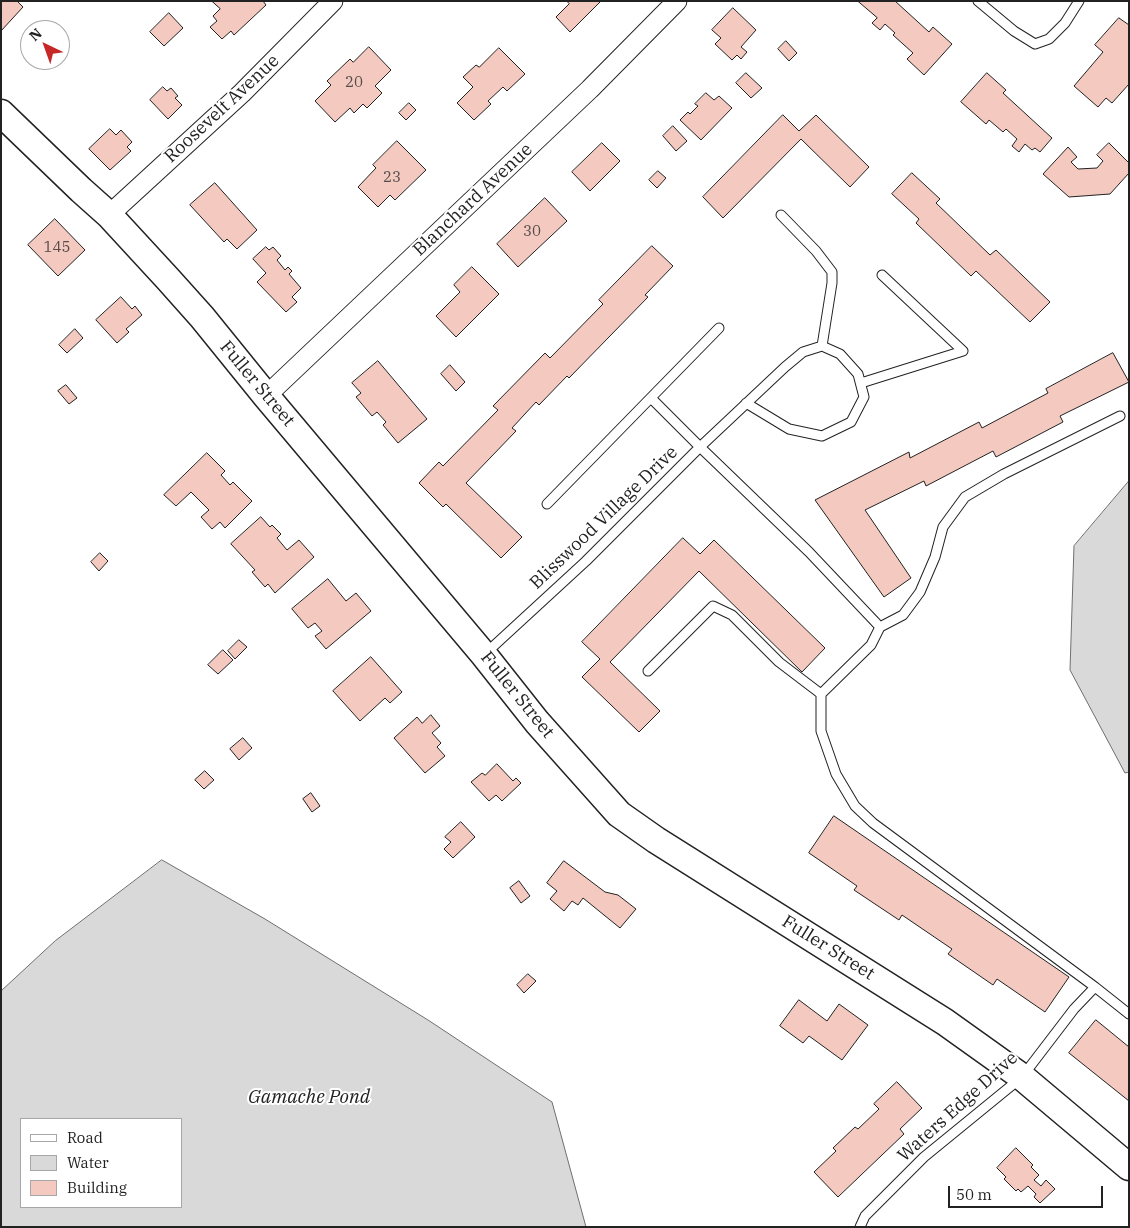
<!DOCTYPE html>
<style>
body{margin:0}
#map{position:relative;width:1130px;height:1228px;overflow:hidden;background:#fff;font-family:"IBM Plex Serif",serif}
canvas{display:block}
.frame{position:absolute;inset:0;border:2px solid #222;pointer-events:none}
.legend{position:absolute;left:20px;top:1118px;width:162px;height:90px;box-sizing:border-box;background:#fff;border:1px solid #a7a7a7;margin:0;padding:6px 9px;list-style:none;font-size:15px;color:#222}
.legend li{display:flex;align-items:center;gap:10px;height:25px}
.legend b{width:25px;border:1px solid #a7a7a7}
.north{position:absolute;left:20px;top:20px;width:50px;height:50px;box-sizing:border-box;background:#fff;border:1px solid #a7a7a7;border-radius:50%;rotate:318deg;font-size:14px;font-weight:700;line-height:20px;text-align:center;color:#222}
.north::after{content:'';display:block;margin:auto;width:18px;height:22px;background:#c62828;clip-path:polygon(50% 0,100% 100%,50% 72%,0 100%)}
.scale{position:absolute;left:948px;top:1186px;width:155px;height:22px;box-sizing:border-box;border:2px solid #222;border-top:0;padding-left:6px;font-size:15px;line-height:18px;white-space:nowrap;color:#222;-webkit-text-stroke:4px #fff;paint-order:stroke}
</style>
<div id="map">
<canvas width="1130" height="1228"></canvas>
<div class="frame"></div>
<ul class="legend">
<li><b style="height:6px;background:#fff"></b>Road</li>
<li><b style="height:14px;background:#d9d9d9"></b>Water</li>
<li><b style="height:14px;background:#f3c9c0"></b>Building</li>
</ul>
<div class="north">N</div>
<div class="scale">50 m</div>
</div>
<script>
const ctx = document.querySelector('canvas').getContext('2d');
ctx.lineJoin = 'round';
function fill(path, color) { ctx.fillStyle = color; ctx.fill(path, 'evenodd'); }
function stroke(path, color, width, dash) { ctx.strokeStyle = color; ctx.lineWidth = width; ctx.lineCap = dash ? 'butt' : 'round'; ctx.setLineDash(dash || []); ctx.stroke(path); }
function drawText(font, color, halo, rows, align = 'center') {
  ctx.font = font + ' "IBM Plex Serif",serif'; ctx.lineWidth = 4; ctx.setLineDash([]); ctx.textBaseline = 'middle'; ctx.strokeStyle = halo; ctx.fillStyle = color; for (const [text, x, y, turn = 0] of rows) {
    ctx.save(); ctx.translate(x, y); ctx.rotate((+turn || 0) * Math.PI / 180); ctx.textAlign = isNaN(turn) ? turn : align; if (halo) ctx.strokeText(text, 0, 0); ctx.fillText(text, 0, 0); ctx.restore();
  }
}
const water = new Path2D(`
 M 1129,481 L 1129,772 L 1125,773 L 1070,670 L 1074,546 Z
 M 162,860 L 265,919 L 428,1020 L 552,1102 L 586,1227 L 1,1227 L 1,991 L 55,941 ZM 21,1119 L 181,1119 L 181,1207 L 21,1207 Z`);
fill(water, '#d9d9d9');
stroke(water, '#6f6f6f', 1);
const building = new Path2D(`
 M 1,1 L 17,1 L 23,7 L 1,31 Z
 M 212,1 L 263,1 L 266,5 L 234,35 L 231,31 L 222,39 L 210,27 L 217,21 L 213,16 L 220,9 Z
 M 567,1 L 601,1 L 570,32 L 556,17 L 569,4 Z
 M 858,1 L 895,1 L 929,32 L 933,27 L 952,44 L 924,75 L 907,59 L 913,53 L 893,35 L 895,33 L 885,24 L 880,30 L 872,23 L 877,18 Z
 M 733,8 L 756,30 L 741,47 L 747,52 L 741,59 L 737,55 L 732,60 L 715,44 L 721,38 L 712,30 Z
 M 169,13 L 183,28 L 164,46 L 150,32 Z
 M 1119,18 L 1129,25 L 1129,84 L 1112,103 L 1106,98 L 1098,107 L 1074,86 L 1103,52 L 1095,45 Z
 M 786,41 L 797,53 L 789,61 L 778,49 Z
 M 369,47 L 391,70 L 375,86 L 382,93 L 367,108 L 363,104 L 354,113 L 350,108 L 335,122 L 315,101 L 331,85 L 327,81 L 350,59 L 353,62 Z
 M 499,48 L 525,74 L 507,91 L 503,87 L 488,101 L 491,104 L 474,120 L 457,103 L 473,87 L 463,77 L 476,65 L 479,67 Z
 M 746,73 L 762,88 L 751,98 L 736,83 Z
 M 987,73 L 1006,90 L 1003,93 L 1052,138 L 1040,152 L 1035,148 L 1032,150 L 1025,144 L 1019,152 L 1012,146 L 1017,139 L 1006,129 L 1003,132 L 989,120 L 986,124 L 961,102 Z
 M 163,87 L 167,91 L 171,88 L 178,96 L 175,98 L 182,105 L 168,119 L 150,100 Z
 M 706,93 L 714,100 L 719,96 L 732,108 L 701,140 L 680,120 L 688,112 L 690,114 L 698,106 L 695,104 Z
 M 409,103 L 416,110 L 406,120 L 399,113 Z
 M 783,115 L 799,131 L 816,115 L 869,167 L 850,187 L 801,139 L 723,218 L 703,197 Z
 M 673,126 L 687,141 L 676,151 L 663,136 Z
 M 110,129 L 116,135 L 121,130 L 132,142 L 127,147 L 131,151 L 110,170 L 89,149 Z
 M 397,141 L 426,170 L 395,200 L 390,195 L 378,207 L 358,187 L 376,168 L 373,165 Z
 M 602,143 L 620,161 L 590,191 L 572,172 Z
 M 1109,143 L 1129,163 L 1129,173 L 1110,194 L 1069,197 L 1043,174 L 1068,147 L 1077,157 L 1071,162 L 1078,169 L 1097,168 L 1103,161 L 1097,155 Z
 M 658,171 L 666,178 L 657,188 L 649,180 Z
 M 912,173 L 940,199 L 936,203 L 990,255 L 996,250 L 1050,302 L 1030,322 L 976,271 L 971,276 L 916,223 L 919,219 L 892,194 Z
 M 215,183 L 257,230 L 237,249 L 227,239 L 224,242 L 190,205 Z
 M 545,198 L 567,221 L 518,267 L 497,244 Z
 M 55,219 L 85,250 L 58,276 L 28,245 Z
 M 652,246 L 673,266 L 645,295 L 648,297 L 569,378 L 567,376 L 539,405 L 536,402 L 512,428 L 516,431 L 466,483 L 522,537 L 501,558 L 446,504 L 443,507 L 419,483 L 439,462 L 443,466 L 498,410 L 493,406 L 545,353 L 550,358 L 603,304 L 599,300 Z
 M 266,247 L 269,250 L 273,247 L 281,256 L 277,260 L 285,270 L 288,267 L 292,271 L 289,274 L 301,288 L 292,297 L 297,302 L 286,312 L 257,282 L 266,273 L 253,259 Z
 M 472,267 L 499,294 L 456,337 L 436,316 L 460,292 L 454,285 Z
 M 121,297 L 132,309 L 135,306 L 142,315 L 126,329 L 129,332 L 117,343 L 96,320 Z
 M 75,329 L 83,338 L 67,353 L 59,345 Z
 M 1113,353 L 1129,382 L 1060,416 L 1063,422 L 996,457 L 993,451 L 926,486 L 924,481 L 865,510 L 911,578 L 884,597 L 815,500 L 909,452 L 910,458 L 979,422 L 982,428 L 1048,393 L 1046,389 Z
 M 378,361 L 427,419 L 398,443 L 383,425 L 386,422 L 377,412 L 372,416 L 356,397 L 361,393 L 352,383 Z
 M 450,365 L 465,382 L 456,391 L 441,374 Z
 M 66,385 L 77,398 L 69,404 L 58,391 Z
 M 207,453 L 225,471 L 221,475 L 230,485 L 233,482 L 252,501 L 225,528 L 220,522 L 212,529 L 201,517 L 209,510 L 191,492 L 176,506 L 164,495 Z
 M 261,517 L 270,527 L 272,525 L 281,534 L 277,538 L 287,550 L 299,540 L 314,557 L 275,593 L 268,584 L 265,587 L 252,572 L 255,570 L 231,544 Z
 M 683,538 L 700,554 L 714,540 L 825,648 L 802,672 L 699,571 L 610,662 L 660,711 L 639,732 L 582,677 L 600,659 L 582,642 Z
 M 100,553 L 108,561 L 99,571 L 91,562 Z
 M 328,579 L 346,601 L 356,593 L 371,611 L 326,649 L 315,636 L 322,631 L 315,623 L 308,628 L 292,609 Z
 M 239,640 L 247,647 L 235,659 L 228,651 Z
 M 223,650 L 233,660 L 218,674 L 208,665 Z
 M 371,657 L 402,692 L 390,703 L 385,698 L 360,721 L 333,691 Z
 M 431,715 L 440,726 L 432,733 L 441,743 L 437,747 L 445,756 L 425,773 L 394,738 L 417,717 L 422,723 Z
 M 243,738 L 252,748 L 239,760 L 230,749 Z
 M 497,764 L 513,781 L 516,778 L 521,783 L 502,801 L 496,795 L 489,801 L 471,782 L 482,773 L 485,775 Z
 M 205,771 L 214,780 L 204,789 L 195,780 Z
 M 311,793 L 320,806 L 312,812 L 303,799 Z
 M 834,816 L 1069,977 L 1045,1012 L 997,979 L 993,985 L 948,954 L 952,949 L 902,915 L 899,920 L 854,890 L 857,886 L 809,853 Z
 M 461,822 L 475,837 L 453,858 L 444,849 L 451,842 L 445,837 Z
 M 564,861 L 605,892 L 618,895 L 636,909 L 620,928 L 583,898 L 578,905 L 572,901 L 564,911 L 550,899 L 557,891 L 547,883 Z
 M 519,881 L 530,896 L 521,903 L 510,888 Z
 M 528,974 L 536,981 L 524,993 L 517,985 Z
 M 799,1000 L 827,1021 L 839,1004 L 868,1025 L 842,1060 L 809,1036 L 803,1043 L 780,1026 Z
 M 1096,1020 L 1129,1047 L 1129,1101 L 1069,1053 Z
 M 897,1082 L 922,1108 L 900,1129 L 904,1134 L 838,1197 L 814,1172 L 836,1151 L 833,1148 L 855,1127 L 858,1129 L 879,1109 L 874,1104 Z
 M 1016,1148 L 1033,1165 L 1031,1167 L 1039,1175 L 1034,1180 L 1041,1186 L 1046,1180 L 1055,1189 L 1040,1203 L 1034,1197 L 1036,1194 L 1028,1186 L 1021,1192 L 1018,1189 L 1016,1191 L 1004,1179 L 1006,1177 L 997,1168 Z`);
fill(building, '#f3c9c0');
stroke(building, '#222', 1);
const lane = new Path2D(`
 M 978,1 L 1014,31 L 1035,44 L 1049,39 L 1065,23 L 1079,1
 M 781,215 L 816,251 L 832,272 L 832,283 L 822,346
 M 861,383 L 963,351 L 882,275
 M 651,398 L 700,447 L 809,552 L 880,627 L 871,645 L 821,694 L 821,731 L 836,774 L 855,806 L 873,823 L 1095,987 L 1129,1014
 M 547,504 L 719,328
 M 880,627 L 903,615 L 920,592 L 935,557 L 943,527 L 965,497 L 1004,474 L 1120,416
 M 486,653 L 586,561 L 700,447 L 785,367 L 803,352 L 822,346 L 840,354 L 858,374 L 864,397 L 851,422 L 822,436 L 789,429 L 746,403
 M 648,671 L 713,606 L 732,615 L 779,662 L 821,694
 M 860,1227 L 865,1216 L 924,1157 L 1022,1077 L 1074,1009 L 1095,987`);
const street = new Path2D(`
 M 109,215 L 242,93 L 333,1
 M 266,396 L 590,89 L 677,1`);
const secondary = new Path2D(`
 M 1,113 L 81,190 L 109,215 L 168,279 L 202,317 L 266,396 L 484,655 L 537,722 L 619,814 L 656,840 L 945,1022 L 1022,1077 L 1129,1167`);
stroke(lane, '#222', 11);
stroke(street, '#222', 21);
stroke(secondary, '#222', 29);
stroke(lane, '#fff', 9);
stroke(street, '#fff', 19);
stroke(secondary, '#fff', 26);
drawText('15px', '#564c4a', null, [
 ["20",354,83],
 ["23",392,178],
 ["30",532,232],
 ["145",57,248]
]);
drawText('18px', '#222', '#fff', [
 ["Roosevelt Avenue",222,109,-43],
 ["Blanchard Avenue",473,200,-43],
 ["Fuller Street",257,384,50],
 ["Blisswood Village Drive",604,518,-44],
 ["Fuller Street",517,695,51],
 ["Fuller Street",828,948,32],
 ["Waters Edge Drive",958,1107,-42]
]);
drawText('italic 19px', '#222', '#fff', [
 ["Gamache Pond",309,1098]
]);
</script>
